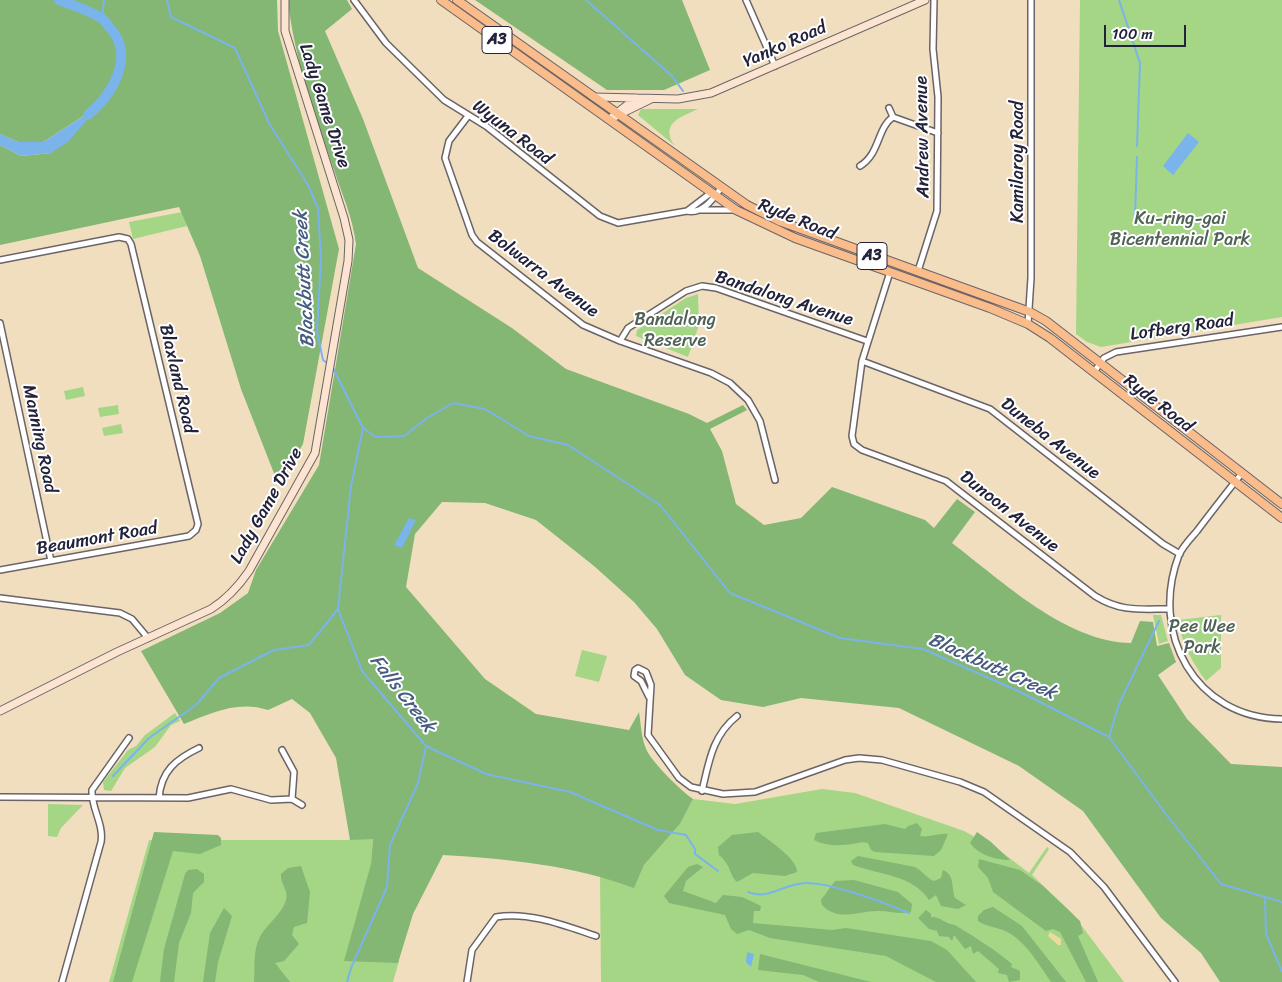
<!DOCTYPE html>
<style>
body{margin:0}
#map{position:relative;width:1282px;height:982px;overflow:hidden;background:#f0debf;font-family:Sriracha,sans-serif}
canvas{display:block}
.scale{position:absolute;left:1104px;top:25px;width:82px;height:22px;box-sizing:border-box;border:2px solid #22223b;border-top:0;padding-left:6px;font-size:15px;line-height:18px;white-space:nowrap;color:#22223b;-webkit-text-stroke:4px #fff;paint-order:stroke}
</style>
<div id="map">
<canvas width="1282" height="982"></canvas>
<div class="scale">100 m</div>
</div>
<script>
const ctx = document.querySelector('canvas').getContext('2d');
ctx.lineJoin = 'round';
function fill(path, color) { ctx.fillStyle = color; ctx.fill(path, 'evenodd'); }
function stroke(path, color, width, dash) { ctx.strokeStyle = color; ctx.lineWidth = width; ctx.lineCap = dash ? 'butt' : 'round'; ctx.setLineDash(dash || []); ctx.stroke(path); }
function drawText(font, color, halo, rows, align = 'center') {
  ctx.font = font + ' Sriracha,sans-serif'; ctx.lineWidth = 4; ctx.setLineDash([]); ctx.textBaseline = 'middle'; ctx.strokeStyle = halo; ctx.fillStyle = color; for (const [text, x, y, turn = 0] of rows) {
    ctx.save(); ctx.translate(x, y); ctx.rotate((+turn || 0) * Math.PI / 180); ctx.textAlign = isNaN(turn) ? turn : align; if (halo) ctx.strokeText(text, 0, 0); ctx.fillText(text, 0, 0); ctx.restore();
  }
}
fill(new Path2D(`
 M 1080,0 L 1282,0 L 1282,317 L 1101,347 L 1087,342 L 1076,334 Z
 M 641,109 L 698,109 C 681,117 660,123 674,145 L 638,115 Z
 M 182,212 L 187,226 L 133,239 L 129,222 Z
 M 698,294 L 699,325 L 688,357 L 636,336 L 637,330 L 686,298 Z
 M 83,387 L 85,396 L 66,400 L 64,391 Z
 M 118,405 L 119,414 L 100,417 L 98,408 Z
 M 121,424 L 123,433 L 104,436 L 102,428 Z
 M 1153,615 L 1161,615 L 1168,641 L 1159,644 Z
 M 1221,615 L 1221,668 L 1206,681 C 1192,662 1182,644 1178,620 Z
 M 582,650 L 607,656 L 599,682 L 575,676 Z
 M 175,713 L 180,721 L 171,725 L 155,747 L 125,768 L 111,791 L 104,790 L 103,782 L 128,750 L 136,746 L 145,735 Z
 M 822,789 L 855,793 L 964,831 L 999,850 L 1029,873 L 1047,847 L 1049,849 L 1032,875 L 1072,913 L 1124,982 L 601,982 L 600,875 L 634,887 L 644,865 L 680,824 L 693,799 L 735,804 Z
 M 48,804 L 83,805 L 61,828 L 57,837 L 48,836 Z
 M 373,838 L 371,864 L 399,961 L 393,982 L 109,982 L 149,840 L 346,840 Z`), '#a4d686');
fill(new Path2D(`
 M 0,0 L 277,0 L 278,31 L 339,249 L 303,444 L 279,486 L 241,389 L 200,256 L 179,207 L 0,245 L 0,145 L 21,156 L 51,153 L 96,108 L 43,142 L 18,142 L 0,134 Z
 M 288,0 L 347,0 L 352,9 L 325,31 L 363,119 L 418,268 L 512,328 L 566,369 L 689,414 L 707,423 L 743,405 L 747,410 L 710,429 L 722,451 L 736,504 L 764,525 L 801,518 L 832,487 L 925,520 L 934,528 L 957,499 L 975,512 L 952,543 C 1002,581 1066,642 1131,643 L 1140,621 L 1153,622 L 1157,646 L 1169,643 L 1176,662 L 1158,675 L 1187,719 L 1231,764 L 1282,767 L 1282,982 L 1220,982 L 1201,953 L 1161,918 L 1083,811 L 1019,766 L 899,708 L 801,698 L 763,707 L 721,700 L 685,675 L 657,629 L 634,602 L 594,566 L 536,520 L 485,503 L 442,502 L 415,534 L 406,587 L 485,679 L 536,714 L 629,730 L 639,712 C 641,724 641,739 647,751 C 654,764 680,790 693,799 L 680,824 L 644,865 L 634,888 C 573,865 508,859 443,855 L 413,914 L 398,963 L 344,961 L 371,864 L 373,839 L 350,840 L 336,758 L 310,713 L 292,699 L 268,710 C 238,700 211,713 184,724 L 141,651 L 220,613 L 248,593 L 256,570 L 319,465 L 356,244 C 352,215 343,197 334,170 C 315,114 294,59 288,0 Z
 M 475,0 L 682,0 L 710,70 L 664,90 L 607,90 Z
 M 917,823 L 922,829 L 920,836 C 930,838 937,833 948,834 L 941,850 L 934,856 L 875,852 L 871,850 L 868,843 C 860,841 859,843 852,844 C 840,846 825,846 814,840 L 816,833 L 885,824 L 905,829 L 908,826 Z
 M 154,832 L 218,835 L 221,838 L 221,845 L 200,854 L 173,851 L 132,982 L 113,982 Z
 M 758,832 C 768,840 798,859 797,872 L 785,876 L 753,873 L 737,882 C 729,875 732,866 719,855 L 718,847 L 732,835 Z
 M 977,832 L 991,842 L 1010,860 C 995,860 979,855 970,843 Z
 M 858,856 L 915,867 C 923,871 926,878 934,881 L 941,878 L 943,870 C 955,875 951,887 955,898 L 966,905 L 958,909 L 941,906 L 936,895 L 929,900 C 913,875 880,875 853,865 L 851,861 Z
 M 979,859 L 1020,870 L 1043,886 L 1080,921 L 1083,933 L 1078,936 L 1098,982 L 1086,982 L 1060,932 L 1053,929 L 1046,931 L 993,892 L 988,878 L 978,867 Z
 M 697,864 L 703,867 L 686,881 L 683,891 L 716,903 L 723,895 L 742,897 L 761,906 L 760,911 L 754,911 L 753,923 L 832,930 L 846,928 L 931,941 L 947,950 L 976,982 L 936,982 L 886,956 L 770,938 L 749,930 L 737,934 L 731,929 L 725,915 L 669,903 L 664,896 L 688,867 Z
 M 301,866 L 310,892 L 307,923 L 294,927 L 292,935 L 299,944 L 284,961 L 275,963 L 290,982 L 254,982 C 255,968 253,952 259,939 C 265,925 282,915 286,900 C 289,890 280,884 281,874 L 288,868 Z
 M 197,869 L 204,874 L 204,882 L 193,893 L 191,913 L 179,943 L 174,982 L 160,982 L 164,949 L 185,874 L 188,870 Z
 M 854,880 L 898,892 L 912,904 L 911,912 C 900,915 890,911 879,911 C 860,910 839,923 822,905 L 821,900 L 835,881 Z
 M 993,907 L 1022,926 L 1066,982 L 1051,982 C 1040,966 1028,945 1011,934 C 1001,927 988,928 978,921 L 978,916 L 984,910 Z
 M 224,908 L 232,916 L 218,962 L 215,982 L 203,982 L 210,933 Z
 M 926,910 L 931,914 L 931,917 C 942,917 944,924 955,925 C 973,936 993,948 1012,964 L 1011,967 L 1020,971 L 1020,980 L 1009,982 L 1007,975 L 998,973 L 999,969 L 978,951 L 973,954 L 971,946 L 965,949 L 954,935 L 952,941 L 949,937 L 939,936 L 937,931 L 929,929 L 918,918 Z
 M 760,954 L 871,982 L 819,982 L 803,975 L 758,970 Z`), '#83b773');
fill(new Path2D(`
 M 1050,932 L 1061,939 L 1061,945 L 1058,945 L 1048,936 Z`), '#eeda9e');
fill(new Path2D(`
 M 98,107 L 68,142 L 51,153 L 21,156 L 0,145 L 0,134 L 18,142 L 43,142 Z
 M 1188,133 L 1199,142 L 1173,175 L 1163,166 Z
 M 409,518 L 416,520 L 402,548 L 394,545 Z
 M 747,952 L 754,954 L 751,967 L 746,962 Z`), '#7bb3eb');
stroke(new Path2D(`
 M 167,0 L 171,17 L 235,48 L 269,123 L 308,185 L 318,208 L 321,258 L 317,331 L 323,360 L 327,363
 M 586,0 L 672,76 L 683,91
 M 1119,0 L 1140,63 L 1137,146
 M 102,18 L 104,0
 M 1135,216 L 1137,157
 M 333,368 L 363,428 L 376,437 L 404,436 L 427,418 L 453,403 L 485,409 L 529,436 L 568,445 L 660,505 L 730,593 L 840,638 L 923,649 L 1016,690 L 1109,737 L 1165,813 L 1221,884 L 1282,902
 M 363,428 L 351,486 L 338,609 L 362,671 L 426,746 L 486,774 L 570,792 L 658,830 L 686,835 L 695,849 L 695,854 L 718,871
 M 1109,737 L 1119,704 L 1159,621
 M 113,776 L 149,738 L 196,705 L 219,678 L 274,650 L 309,645 L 338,609
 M 748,892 C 771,901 784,882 808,883 C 836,884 882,902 909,913
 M 1265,899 L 1266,934 L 1282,971
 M 347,982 L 351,968 L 387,887 L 390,845 L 418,783 L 426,746`), '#7bb3eb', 2);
stroke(new Path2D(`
 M 59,0 C 72,5 89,10 101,18 C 105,20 108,26 111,29 C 135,57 112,95 88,115`), '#7bb3eb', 10);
const minor = new Path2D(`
 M 354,0 L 386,43 L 444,100 L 486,126 L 600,216 L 618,223 L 687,211 C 702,215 714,198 721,188
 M 746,0 L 775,66
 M 889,108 L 893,117
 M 468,116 L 449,141 L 445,158 L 472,235 L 477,242 L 583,325 L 620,341 L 711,373 L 730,383 L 748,400 L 760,421 L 775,480
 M 860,166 C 880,154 877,128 893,117 L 938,133
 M 700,210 L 735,210
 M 687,211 L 712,192
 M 0,260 L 119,237 L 128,239 L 131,244 L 198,524 L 196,530 L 189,536 L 0,570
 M 918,271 L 937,211 L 938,97 L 933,49 L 934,0
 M 890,272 L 862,361 L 852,436 L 854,444 L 862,450 L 946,481 L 1095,596 C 1121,612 1139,609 1168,609
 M 0,323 L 51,561
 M 1028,324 L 1031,278 L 1031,0
 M 620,341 L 628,328 L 686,291 L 702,286 L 716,288 L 867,341
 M 862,361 L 990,409 L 1163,544 L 1180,554
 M 1094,372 L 1104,358 L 1116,352 L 1282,327
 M 1242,473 C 1227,492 1212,511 1197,531 C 1191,538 1183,546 1179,555 C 1149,633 1195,718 1282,719
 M 0,598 L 120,613 L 132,619 L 148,638
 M 649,697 L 641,681 L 634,676 L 635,670 L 638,668 L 646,672 L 651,685 L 648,735 L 679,778 L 691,787 L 723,794 L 755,792 L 845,760 L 859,758 L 882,760 L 960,782 L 984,792 L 1070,852 L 1104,887 L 1175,982
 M 282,750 L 294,772 L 292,799
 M 702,791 C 709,762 712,736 737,716
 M 0,797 L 188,798 L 231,789 L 271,800 L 292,799 L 302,805
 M 159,798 C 161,771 176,759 199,748
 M 62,982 L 101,842 C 104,824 91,808 92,790 L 129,738
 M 467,982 L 472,950 L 496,917 C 529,911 566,926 596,936`);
const secondary = new Path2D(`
 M 594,97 L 678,99 L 711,93 L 925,0
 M 613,116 L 636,98
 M 610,119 L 651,99
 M 0,711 L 117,652 L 211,609 C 227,599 238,587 249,571 L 315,453 L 348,261 L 349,240 L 344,218 L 285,31 L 285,0`);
const trunk = new Path2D(`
 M 441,0 L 736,210 L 795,238 L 990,308 L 1028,324 L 1050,338 L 1282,518
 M 457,0 L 747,205 L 779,221 L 1030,312 L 1046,321 L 1282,504`);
stroke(minor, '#6a6469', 8);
stroke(secondary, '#6a6469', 9);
stroke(trunk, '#6a6469', 10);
stroke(minor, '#fff', 5);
stroke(secondary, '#fde4d0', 7);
stroke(trunk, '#f9bc8a', 8);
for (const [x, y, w] of [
 [497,40,30],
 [872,256,30]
]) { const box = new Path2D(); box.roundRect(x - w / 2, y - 13.5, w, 27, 4); ctx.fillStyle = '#fff'; ctx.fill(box); stroke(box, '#22223b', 1); }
drawText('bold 16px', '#22223b', null, [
 ["A3",497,40],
 ["A3",872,256]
]);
drawText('18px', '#22223b', '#fff', [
 ["Yanko Road",785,45,-24],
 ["Lady Game Drive",324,106,72],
 ["Wyuna Road",512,133,37],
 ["Andrew Avenue",923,137,-91],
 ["Kamilaroy Road",1018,162,-90],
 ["Ryde Road",797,220,22],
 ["Bolwarra Avenue",543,274,37],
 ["Bandalong Avenue",784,299,18],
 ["Lofberg Road",1182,328,-8],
 ["Blaxland Road",177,379,77],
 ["Ryde Road",1158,404,38],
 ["Manning Road",39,439,78],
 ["Duneba Avenue",1050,439,38],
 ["Lady Game Drive",267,506,-61],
 ["Dunoon Avenue",1009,512,38],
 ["Beaumont Road",97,539,-10]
]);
drawText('18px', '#506155', '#fff', [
 ["Ku-ring-gai",1180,219],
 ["Bicentennial Park",1180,240],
 ["Bandalong",675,320],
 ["Reserve",675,341],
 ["Pee Wee",1202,627],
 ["Park",1202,648]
]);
drawText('italic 19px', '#465c81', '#fff', [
 ["Blackbutt Creek",305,279,-93],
 ["Blackbutt Creek",992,667,24],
 ["Falls Creek",402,694,52]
]);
</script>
